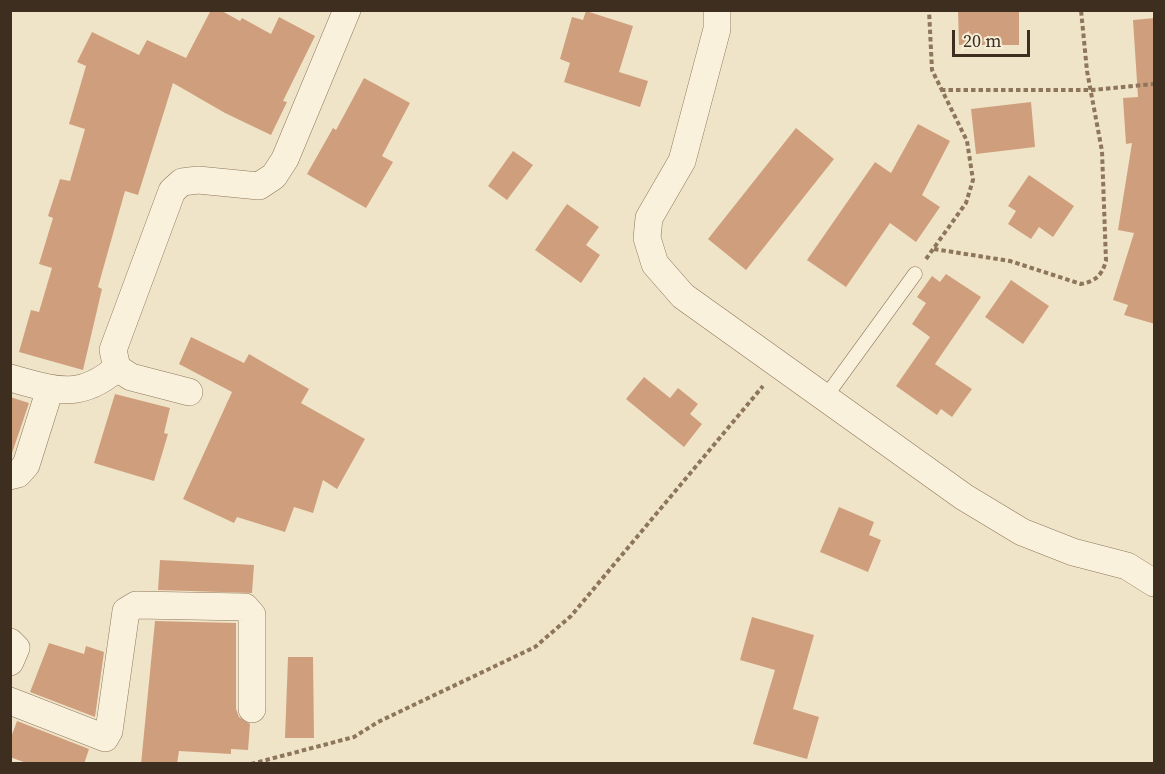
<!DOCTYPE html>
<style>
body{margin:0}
#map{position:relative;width:1165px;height:774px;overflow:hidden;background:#f0e4c8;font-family:"Source Serif 4",serif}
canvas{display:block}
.frame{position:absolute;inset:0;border:12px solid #3d2e20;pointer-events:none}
.scale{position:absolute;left:952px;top:30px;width:78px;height:27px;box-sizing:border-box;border:3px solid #3d2e20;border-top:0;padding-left:8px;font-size:18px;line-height:21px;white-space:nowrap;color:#3d2e20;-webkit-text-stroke:4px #f7eed8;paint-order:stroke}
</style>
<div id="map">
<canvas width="1165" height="774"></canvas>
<div class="frame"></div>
<div class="scale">20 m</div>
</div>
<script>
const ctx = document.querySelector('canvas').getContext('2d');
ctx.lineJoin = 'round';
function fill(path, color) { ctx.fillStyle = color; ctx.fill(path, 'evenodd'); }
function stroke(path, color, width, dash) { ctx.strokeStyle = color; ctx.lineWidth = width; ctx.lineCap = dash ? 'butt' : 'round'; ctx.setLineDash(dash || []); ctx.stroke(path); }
fill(new Path2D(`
 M 211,10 L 220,10 L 240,21 L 242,18 L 271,34 L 279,17 L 315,36 L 283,101 L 287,102 L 271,135 L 225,113 L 173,83 L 138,195 L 125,191 L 98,287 L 102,289 L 83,370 L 19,352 L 31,310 L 39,312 L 52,268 L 39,264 L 53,218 L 48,216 L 60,179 L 70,181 L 85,129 L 69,124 L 86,66 L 77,62 L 92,32 L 139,55 L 147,40 L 186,58 Z
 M 958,10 L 1019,10 L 1019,45 L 959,45 Z
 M 586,11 L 633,26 L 619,72 L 648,81 L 640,107 L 564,82 L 570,63 L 560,59 L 572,17 L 583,20 Z
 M 1155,18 L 1155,324 L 1124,315 L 1128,305 L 1113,300 L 1134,233 L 1118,230 L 1132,143 L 1126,144 L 1123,98 L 1138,97 L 1133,20 Z
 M 364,78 L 410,103 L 382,156 L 393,162 L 366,208 L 307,174 L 333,128 L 336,130 Z
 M 1031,102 L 1035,147 L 976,154 L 971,109 Z
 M 918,124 L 950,141 L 922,195 L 940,207 L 916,242 L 890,223 L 846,287 L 807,260 L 875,162 L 891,173 Z
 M 796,128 L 834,159 L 746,270 L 708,239 Z
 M 513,151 L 533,165 L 507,200 L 488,186 Z
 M 1029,175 L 1074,206 L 1053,237 L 1039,227 L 1031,239 L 1008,224 L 1016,211 L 1008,206 Z
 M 567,204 L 599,227 L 586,245 L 600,255 L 581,283 L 535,250 Z
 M 946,274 L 981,297 L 935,364 L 972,389 L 952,417 L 941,409 L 937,415 L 896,386 L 930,337 L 912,324 L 926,303 L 917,297 L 932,276 L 940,282 Z
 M 1011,280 L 1049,306 L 1023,344 L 985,317 Z
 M 191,337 L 244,363 L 249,354 L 309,389 L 301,403 L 365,439 L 337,489 L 323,480 L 313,513 L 294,507 L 285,532 L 237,517 L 234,523 L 183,499 L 232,392 L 179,364 Z
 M 644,377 L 670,398 L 678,388 L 698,404 L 690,414 L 702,424 L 684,447 L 626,399 Z
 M 115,394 L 170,408 L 164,433 L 168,434 L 154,481 L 94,463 Z
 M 10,397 L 29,403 L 10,459 Z
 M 839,507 L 874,522 L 869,535 L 881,540 L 868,572 L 820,552 Z
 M 160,560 L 254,565 L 252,593 L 158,590 Z
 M 752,617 L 814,635 L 793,709 L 819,717 L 807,759 L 753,744 L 775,670 L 740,660 Z
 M 155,621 L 236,623 L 236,709 L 239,717 L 250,724 L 248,750 L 231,749 L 231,754 L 179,751 L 177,764 L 141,764 Z
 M 49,643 L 84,654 L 86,646 L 104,652 L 95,717 L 30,692 Z
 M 288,657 L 313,657 L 314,738 L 285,738 Z
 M 17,721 L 89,749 L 84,764 L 29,764 L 10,757 L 10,740 Z`), '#cf9f7d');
const lane = new Path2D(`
 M 824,399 L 915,274`);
const street = new Path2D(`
 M 717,10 L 717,29 L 682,161 L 649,218 L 647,238 L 655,264 L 683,296 L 964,497 L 1022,532 L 1073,552 L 1127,566 L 1154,583
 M 10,378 C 55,390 79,401 117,368
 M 189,392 L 131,377 L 117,368 L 113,350 L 172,191 L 182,182 L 198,180 L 259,186 L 274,176 L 285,159 L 347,10
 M 10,476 L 18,474 L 26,465 L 50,389
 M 10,642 L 16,648 L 10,662
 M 10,701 L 105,738 L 109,731 L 126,611 L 136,605 L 245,607 L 252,615 L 252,709`);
stroke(lane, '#8d765c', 15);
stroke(street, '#8d765c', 28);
stroke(new Path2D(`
 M 941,90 L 1092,90 L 1154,84
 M 934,249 L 1010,261 L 1081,284 C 1096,281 1102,275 1106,261 L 1102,151 L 1087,71 L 1081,10
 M 926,259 L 966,203 L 973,180 L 967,141 L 932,70 L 929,10
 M 251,764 L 354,737 L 378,722 L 535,647 L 571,616 L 763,386`), '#8d765c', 4, [4.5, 3]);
stroke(lane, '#faf1dc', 14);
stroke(street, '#faf1dc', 27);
</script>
